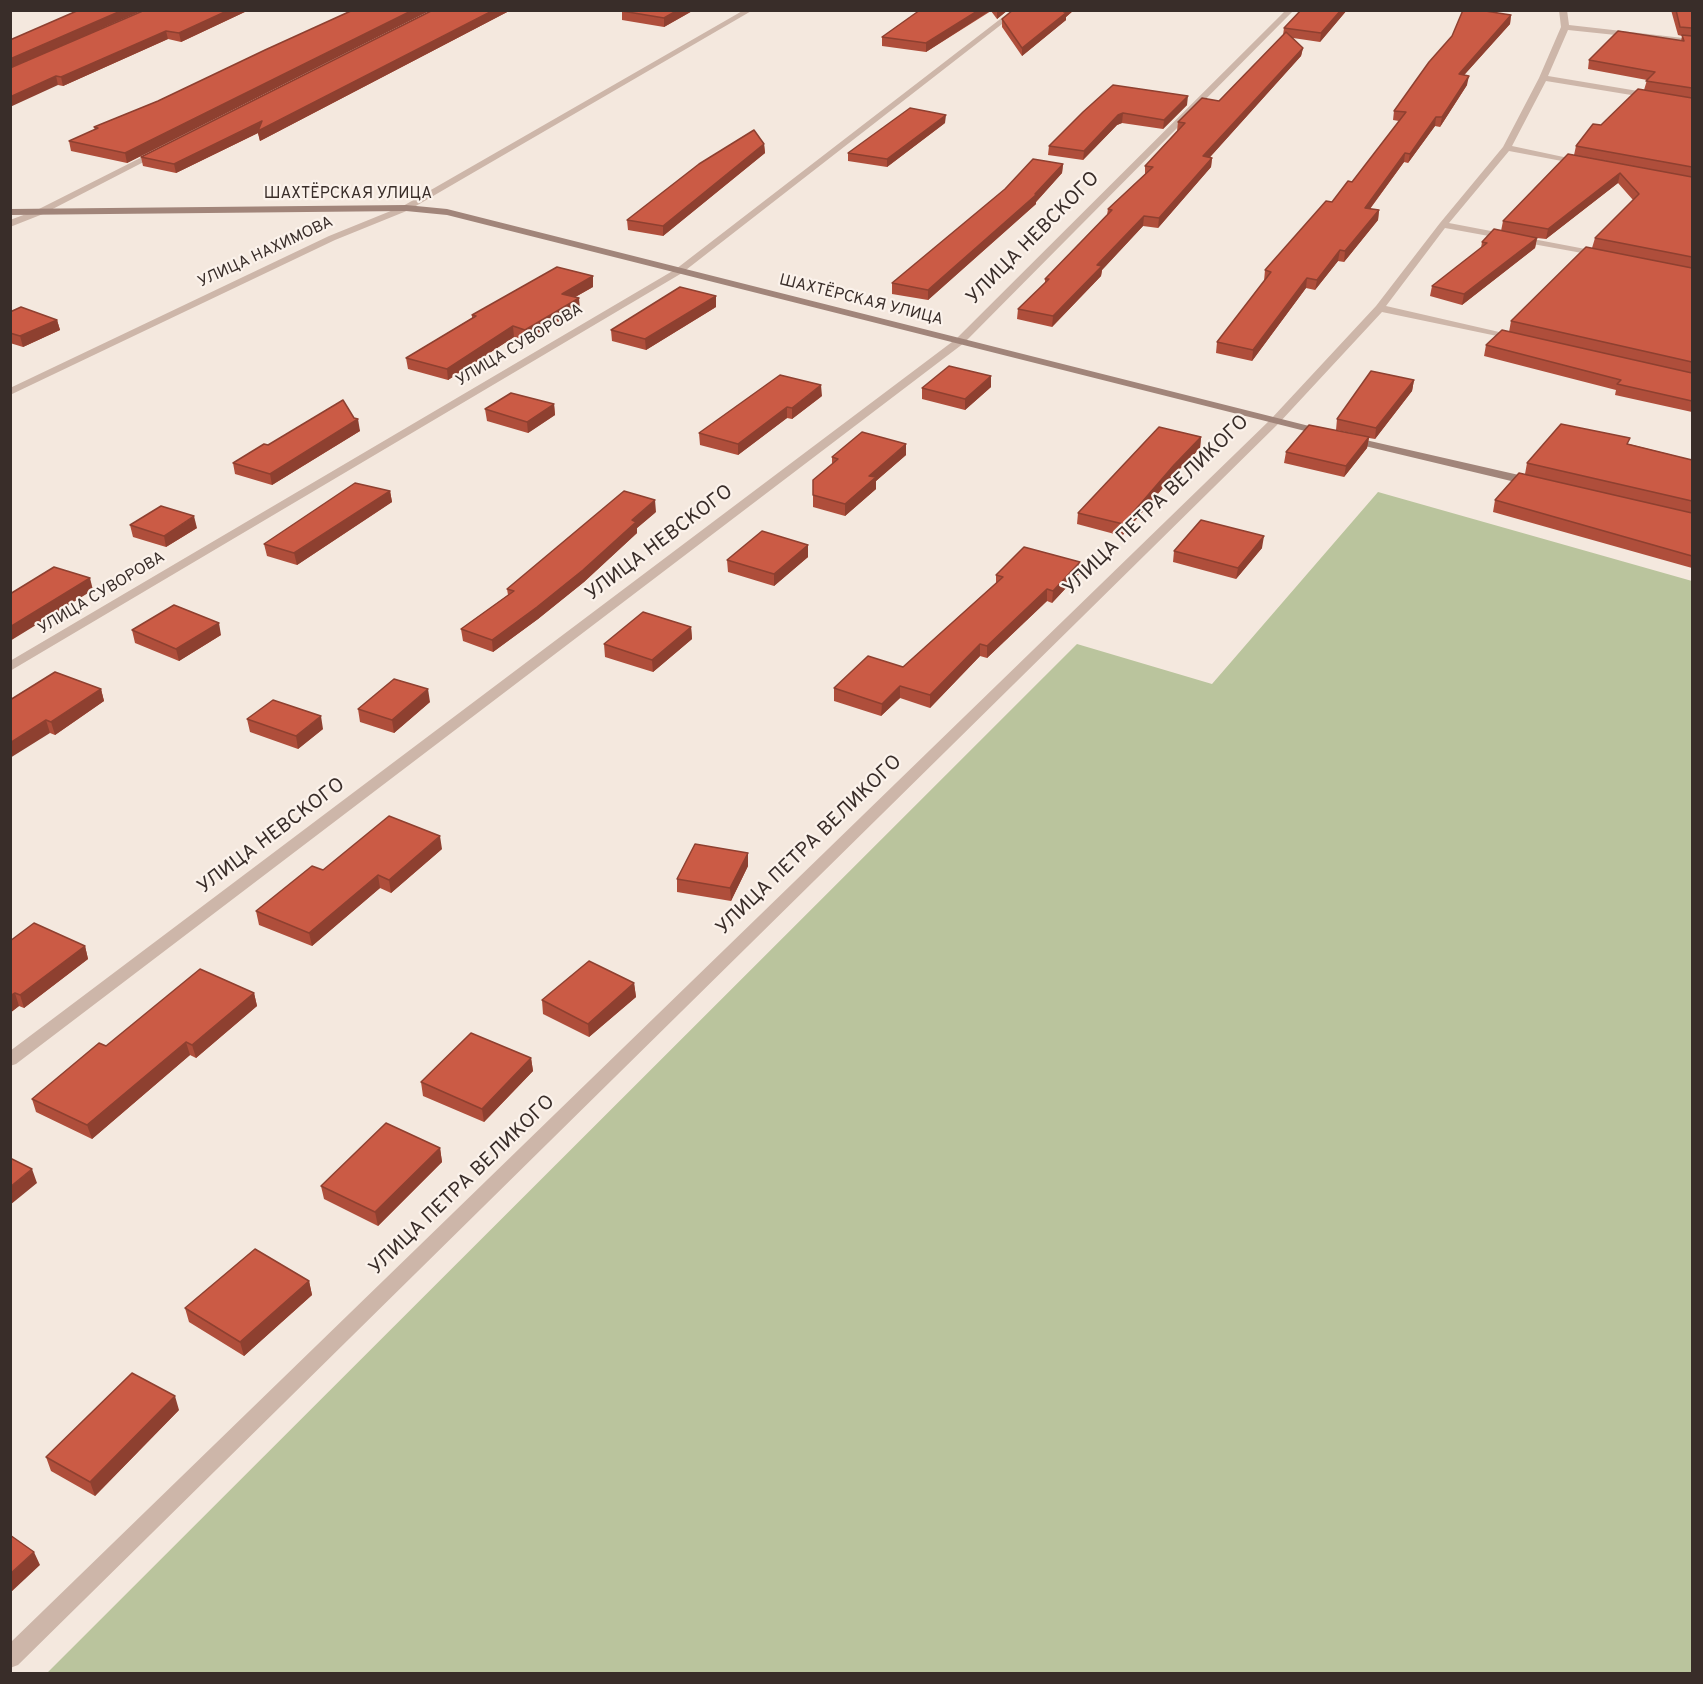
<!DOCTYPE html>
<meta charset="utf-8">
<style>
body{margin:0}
#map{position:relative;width:1703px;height:1684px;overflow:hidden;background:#f4e8de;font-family:Overpass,sans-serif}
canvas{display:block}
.frame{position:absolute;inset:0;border:12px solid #392d29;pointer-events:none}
</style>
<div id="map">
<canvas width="1703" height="1684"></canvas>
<div class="frame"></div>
</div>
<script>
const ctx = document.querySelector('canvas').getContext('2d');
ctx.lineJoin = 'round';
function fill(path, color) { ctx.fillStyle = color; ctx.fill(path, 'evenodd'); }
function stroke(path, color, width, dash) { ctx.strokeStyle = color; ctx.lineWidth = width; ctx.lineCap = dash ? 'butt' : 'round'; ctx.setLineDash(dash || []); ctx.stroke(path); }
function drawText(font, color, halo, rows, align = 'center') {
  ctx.font = font + ' Overpass,sans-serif'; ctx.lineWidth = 4.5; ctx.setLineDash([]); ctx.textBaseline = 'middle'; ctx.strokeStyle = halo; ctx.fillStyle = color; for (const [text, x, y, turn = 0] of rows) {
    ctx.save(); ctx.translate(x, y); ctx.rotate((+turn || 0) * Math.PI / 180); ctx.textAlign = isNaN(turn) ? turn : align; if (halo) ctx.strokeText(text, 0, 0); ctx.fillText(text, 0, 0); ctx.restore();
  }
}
fill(new Path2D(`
 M 1378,492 L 1692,581 L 1692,1673 L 47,1673 L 1077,644 L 1212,684 Z`), '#bac49d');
fill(new Path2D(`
 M 744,10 L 753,10 L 409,210 L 335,240 L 10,395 L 10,388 L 329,236 L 403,206 Z
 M 1012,10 L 1020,10 L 682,273 L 10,671 L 10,661 L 676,269 Z
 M 1286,10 L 1294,10 L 964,343 L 16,1064 L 10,1066 L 10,1051 L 956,339 Z
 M 1559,10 L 1567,10 L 1569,25 L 1692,39 L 1692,43 L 1568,30 L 1548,76 L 1692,100 L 1692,105 L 1546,81 L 1512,146 L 1587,162 L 1583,165 L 1509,151 L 1449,223 L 1601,252 L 1604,253 L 1604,257 L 1445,228 L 1386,306 L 1521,337 L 1521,341 L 1382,312 L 1279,423 L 18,1665 L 10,1668 L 10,1643 L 1271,419 L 1376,306 L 1440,223 L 1503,147 L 1539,78 L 1561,27 Z
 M 156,150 L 163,152 L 43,214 L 10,227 L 10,220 L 37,210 Z`), '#cdb6a9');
fill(new Path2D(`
 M 406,205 L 447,209 L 1329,431 L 1331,433 L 1325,436 L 447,215 L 406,211 L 10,215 L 10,209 Z
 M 1348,436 L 1532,478 L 1538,482 L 1532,486 L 1344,441 L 1344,437 Z`), '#a1857a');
fill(new Path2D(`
 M 249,10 L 181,42 L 168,39 L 63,86 L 58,85 L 10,40 Z
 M 353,10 L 431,10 L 127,163 L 71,151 L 69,141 L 95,130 L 94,127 L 158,101 Z
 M 433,10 L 511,10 L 260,141 L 258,133 L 176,173 L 143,166 L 141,157 Z
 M 624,10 L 694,10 L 664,27 L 622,20 L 622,11 Z
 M 920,10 L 1008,10 L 997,19 L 991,11 L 926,52 L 882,46 L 882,37 Z
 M 1013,10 L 1074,10 L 1066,17 L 1066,20 L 1022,56 L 1002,27 L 1002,19 Z
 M 1301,10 L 1347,10 L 1320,42 L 1293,38 L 1303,48 L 1301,56 L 1210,157 L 1212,158 L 1211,167 L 1158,228 L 1143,226 L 1102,270 L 1101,276 L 1052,327 L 1017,319 L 1018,309 L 1045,283 L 1045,279 L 1107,215 L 1108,209 L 1145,174 L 1145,166 L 1177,131 L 1178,122 L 1219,101 L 1283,35 L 1284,28 Z
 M 1671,10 L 1692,10 L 1692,177 L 1574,155 L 1576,146 L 1644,90 L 1647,80 L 1588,69 L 1589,60 L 1681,41 L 1682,36 L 1678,35 Z
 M 1511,15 L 1510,24 L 1464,75 L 1467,85 L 1440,127 L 1435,126 L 1408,163 L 1404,162 L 1370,209 L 1379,210 L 1378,220 L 1344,262 L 1338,261 L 1315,290 L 1306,288 L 1252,361 L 1216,353 L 1217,342 L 1264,281 L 1265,270 L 1352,182 L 1399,121 L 1393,120 L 1394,111 Z
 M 1187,105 L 1163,129 L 1122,123 L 1117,125 L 1083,160 L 1048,155 L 1049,146 L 1083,112 Z
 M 945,123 L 887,167 L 848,161 L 848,153 Z
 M 764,144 L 765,153 L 663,236 L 628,230 L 627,220 Z
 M 1568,154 L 1692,177 L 1692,412 L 1615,395 L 1616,390 L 1484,356 L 1486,345 L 1509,332 L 1511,321 L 1592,248 L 1595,238 L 1633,200 L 1618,183 L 1546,239 L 1537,238 L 1535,248 L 1462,305 L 1430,296 L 1432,286 L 1481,248 L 1482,242 L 1501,231 L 1503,221 Z
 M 1063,164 L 1062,173 L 1036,202 L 1036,204 L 928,300 L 892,294 L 892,283 Z
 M 593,287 L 575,297 L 580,309 L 526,340 L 514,337 L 448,380 L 408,369 L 406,358 L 472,318 L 472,315 Z
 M 716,307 L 646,350 L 612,341 L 611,330 Z
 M 10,312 L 57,320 L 60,330 L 23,347 L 10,343 Z
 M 1414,380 L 1412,391 L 1375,439 L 1369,438 L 1367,448 L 1344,477 L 1284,463 L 1286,452 L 1355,434 L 1336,430 L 1337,419 Z
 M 991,387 L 965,410 L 922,399 L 922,388 Z
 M 822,396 L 792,419 L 787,418 L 738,455 L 700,445 L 699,433 Z
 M 554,404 L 555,415 L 528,433 L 487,421 L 485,409 Z
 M 354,418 L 360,431 L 272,485 L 235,474 L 233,463 L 268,445 Z
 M 1201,437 L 1200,448 L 1173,476 L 1122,536 L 1077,524 L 1078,513 Z
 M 1629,444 L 1692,460 L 1692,568 L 1493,512 L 1495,500 L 1525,474 L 1527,463 Z
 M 906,455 L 876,481 L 876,489 L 845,516 L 813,507 L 813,480 L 832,464 L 832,457 Z
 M 390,491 L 392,502 L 297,565 L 267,556 L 264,544 Z
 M 656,512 L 637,528 L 637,533 L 584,582 L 538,619 L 493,652 L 463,641 L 461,629 L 508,595 L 507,589 Z
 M 130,525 L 197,528 L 166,547 L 133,537 Z
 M 808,545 L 808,557 L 774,586 L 728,572 L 727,560 Z
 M 1262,548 L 1236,579 L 1173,562 L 1174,551 Z
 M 1080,562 L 1079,574 L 1052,603 L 1047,601 L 987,658 L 980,656 L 930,708 L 900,698 L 881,716 L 834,701 L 834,688 L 903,667 L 996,583 L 996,575 Z
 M 691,627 L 692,639 L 653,672 L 605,657 L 604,644 Z
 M 132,630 L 221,635 L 179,661 L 135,643 Z
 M 101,689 L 104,701 L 55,735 L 50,733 L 10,700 Z
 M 430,702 L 394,733 L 360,722 L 358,709 Z
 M 247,719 L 323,729 L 298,749 L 250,732 Z
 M 442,849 L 391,893 L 380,888 L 312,946 L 259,925 L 256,911 L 323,870 Z
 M 748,853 L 748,866 L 731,901 L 677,892 L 677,879 Z
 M 10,941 L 85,946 L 88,959 L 24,1008 L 19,1006 L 10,1013 Z
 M 634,983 L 636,997 L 589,1037 L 543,1014 L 542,1000 Z
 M 254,993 L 257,1006 L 196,1058 L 190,1055 L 92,1139 L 36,1112 L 32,1099 L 106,1046 Z
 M 531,1058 L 533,1071 L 484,1122 L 423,1096 L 421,1082 Z
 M 440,1148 L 442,1162 L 378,1226 L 324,1199 L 321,1186 Z
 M 309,1281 L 312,1295 L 244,1356 L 189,1322 L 185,1308 Z
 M 179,1410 L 95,1496 L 51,1471 L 46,1457 Z`), '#af4e3b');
fill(new Path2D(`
 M 123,10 L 144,10 L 10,68 L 10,59 Z
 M 229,10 L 249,10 L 181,42 L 179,33 Z
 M 413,10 L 431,10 L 127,163 L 125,153 Z
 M 494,10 L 511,10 L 260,141 L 258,133 L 176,173 L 174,164 Z
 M 678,10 L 694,10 L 664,27 L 664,18 Z
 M 979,10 L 991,10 L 926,52 L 926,43 Z
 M 1008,10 L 997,19 L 997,11 Z
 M 1065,10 L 1074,10 L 1066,17 L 1066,20 L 1022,56 L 1022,48 Z
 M 1341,10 L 1347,10 L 1320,42 L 1321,33 Z
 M 1511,15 L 1510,24 L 1457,83 L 1459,74 Z
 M 166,31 L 168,39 L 63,86 L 61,77 Z
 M 1303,48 L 1301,56 L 1202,166 L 1203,156 Z
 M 56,76 L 58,85 L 10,107 L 10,97 Z
 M 1469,76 L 1467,85 L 1440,127 L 1442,117 Z
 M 1188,96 L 1187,105 L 1163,129 L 1164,120 Z
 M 1123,113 L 1122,123 L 1117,125 L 1083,160 L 1084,151 L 1118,115 Z
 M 946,115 L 945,123 L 887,167 L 887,159 Z
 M 1436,117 L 1435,126 L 1408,163 L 1410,154 Z
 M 764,144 L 765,153 L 663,236 L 663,226 Z
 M 1405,153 L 1404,162 L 1363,218 L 1365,208 Z
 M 1212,158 L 1211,167 L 1158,228 L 1159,218 Z
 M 1063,164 L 1062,173 L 1036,202 L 1036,204 L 928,300 L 928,290 L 1035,194 Z
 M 1620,173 L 1618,183 L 1546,239 L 1548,229 Z
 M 1379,210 L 1378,220 L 1344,262 L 1345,251 Z
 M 1144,216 L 1143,226 L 1102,270 L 1101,276 L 1052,327 L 1053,316 L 1097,265 Z
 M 1537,238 L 1535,248 L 1462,305 L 1464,294 Z
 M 1340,250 L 1338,261 L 1315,290 L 1317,280 Z
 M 593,276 L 593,287 L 563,304 L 562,294 Z
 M 1307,278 L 1306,288 L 1252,361 L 1253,350 Z
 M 716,296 L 716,307 L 646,350 L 645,339 Z
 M 579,298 L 580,309 L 526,340 L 525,330 Z
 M 57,320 L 60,330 L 23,347 L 20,336 Z
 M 513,326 L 514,337 L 448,380 L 447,369 Z
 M 991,376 L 991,387 L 965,410 L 965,399 Z
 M 1414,380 L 1412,391 L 1375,439 L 1376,428 Z
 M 821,385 L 822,396 L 792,419 L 792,408 Z
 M 554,404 L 555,415 L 528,433 L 527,422 Z
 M 787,407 L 787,418 L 738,455 L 738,444 Z
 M 358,419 L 360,431 L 272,485 L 270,474 Z
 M 1201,437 L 1200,448 L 1173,476 L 1122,536 L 1123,524 L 1174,465 Z
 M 1369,437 L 1367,448 L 1344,477 L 1346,466 Z
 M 906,444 L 906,455 L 876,481 L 876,489 L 845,516 L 845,504 L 869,476 Z
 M 390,491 L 392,502 L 297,565 L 294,553 Z
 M 655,500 L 656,512 L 637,528 L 637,533 L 584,582 L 538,619 L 493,652 L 492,640 Z
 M 194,516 L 197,528 L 166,547 L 164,536 Z
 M 1264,536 L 1262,548 L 1236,579 L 1238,568 Z
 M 808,545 L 808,557 L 774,586 L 774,574 Z
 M 1080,562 L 1079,574 L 1052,603 L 1053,591 Z
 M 90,578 L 93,590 L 10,641 L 10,627 Z
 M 1047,589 L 1047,601 L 987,658 L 987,646 Z
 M 219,623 L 221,635 L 179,661 L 176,649 Z
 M 691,627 L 692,639 L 653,672 L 652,660 Z
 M 980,644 L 980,656 L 930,708 L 930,695 Z
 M 900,686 L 900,698 L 881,716 L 882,704 Z
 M 101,689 L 104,701 L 55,735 L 51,722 Z
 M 428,689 L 430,702 L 394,733 L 392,720 Z
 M 321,716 L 323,729 L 298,749 L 296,736 Z
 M 46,720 L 50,733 L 10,758 L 10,743 Z
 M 440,836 L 442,849 L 391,893 L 389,880 Z
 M 748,853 L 748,866 L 731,901 L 730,888 Z
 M 378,875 L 380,888 L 312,946 L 309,933 Z
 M 85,946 L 88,959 L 24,1008 L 20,995 Z
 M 634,983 L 636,997 L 589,1037 L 588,1024 Z
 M 15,993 L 19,1006 L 10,1013 L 10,996 Z
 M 254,993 L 257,1006 L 196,1058 L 192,1045 Z
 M 186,1042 L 190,1055 L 92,1139 L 87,1125 Z
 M 531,1058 L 533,1071 L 484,1122 L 482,1109 Z
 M 440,1148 L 442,1162 L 378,1226 L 375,1212 Z
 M 32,1169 L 37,1183 L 10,1205 L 10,1187 Z
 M 309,1281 L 312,1295 L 244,1356 L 240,1342 Z
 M 175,1396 L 179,1410 L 95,1496 L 90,1482 Z
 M 34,1552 L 40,1565 L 10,1593 L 10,1574 Z`), '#8e4030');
const building = new Path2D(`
 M 79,10 L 123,10 L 10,59 L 10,40 Z
 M 145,10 L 229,10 L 179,33 L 166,31 L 61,77 L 56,76 L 10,97 L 10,68 Z
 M 353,10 L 413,10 L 125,153 L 69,141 L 98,128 L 94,127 L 158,101 L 265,50 Z
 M 433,10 L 494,10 L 258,131 L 262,121 L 174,164 L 141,157 Z
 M 624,10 L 678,10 L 664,18 L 622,11 Z
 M 920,10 L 979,10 L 926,43 L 882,37 Z
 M 1013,10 L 1065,10 L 1064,12 L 1067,12 L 1022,48 L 1002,19 Z
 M 1301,10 L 1341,10 L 1321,33 L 1284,28 Z
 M 1463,10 L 1479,10 L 1511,15 L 1459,74 L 1469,76 L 1442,117 L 1436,117 L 1410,154 L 1405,153 L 1365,208 L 1379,210 L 1345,251 L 1340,250 L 1317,280 L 1307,278 L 1253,350 L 1217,342 L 1271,272 L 1265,270 L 1326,201 L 1332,202 L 1348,181 L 1352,182 L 1406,112 L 1394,111 L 1429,62 L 1452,36 Z
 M 1676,10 L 1692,10 L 1692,28 L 1680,27 Z
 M 1618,31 L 1684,41 L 1682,35 L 1692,36 L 1692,88 L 1646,81 L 1655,72 L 1589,60 Z
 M 1286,32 L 1303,48 L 1203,156 L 1212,158 L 1159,218 L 1144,216 L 1097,265 L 1102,266 L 1053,316 L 1018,309 L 1049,279 L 1045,279 L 1112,210 L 1108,209 L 1153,167 L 1145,166 L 1185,123 L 1178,122 L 1202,98 L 1219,101 Z
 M 1113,85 L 1188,96 L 1164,120 L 1123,113 L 1118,115 L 1084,151 L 1049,146 L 1083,112 Z
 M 1638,89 L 1692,98 L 1692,167 L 1576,146 L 1593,124 L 1601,125 Z
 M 910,108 L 946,115 L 887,159 L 848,153 Z
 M 754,130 L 764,144 L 663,226 L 627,220 L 699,164 Z
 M 1568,154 L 1692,177 L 1692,257 L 1595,238 L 1639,194 L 1620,173 L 1548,229 L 1503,221 Z
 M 1033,159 L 1063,164 L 1035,194 L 1037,194 L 928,290 L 892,283 L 1005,189 Z
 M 1494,229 L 1537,238 L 1464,294 L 1432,286 L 1487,243 L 1482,242 Z
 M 1586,247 L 1692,268 L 1692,362 L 1511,321 Z
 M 557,267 L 593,276 L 562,294 L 579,298 L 525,330 L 513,326 L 447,369 L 406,358 L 476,316 L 472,315 Z
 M 680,287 L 716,296 L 645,339 L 611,330 Z
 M 21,307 L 57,320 L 20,336 L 10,333 L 10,312 Z
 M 1502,330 L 1692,373 L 1692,401 L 1617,384 L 1621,380 L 1486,345 Z
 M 949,366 L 991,376 L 965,399 L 922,388 Z
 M 1371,371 L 1414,380 L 1376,428 L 1337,419 Z
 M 780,375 L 821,385 L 792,408 L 787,407 L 738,444 L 699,433 Z
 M 511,393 L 554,404 L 527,422 L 485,409 Z
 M 343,400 L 354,418 L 358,419 L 270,474 L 233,463 L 264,444 L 268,445 Z
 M 1561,424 L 1630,438 L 1627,444 L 1692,460 L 1692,501 L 1527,463 Z
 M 1309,425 L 1369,437 L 1346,466 L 1286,452 Z
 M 1159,427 L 1201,437 L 1174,465 L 1123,524 L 1078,513 Z
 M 862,432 L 906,444 L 869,476 L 876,477 L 845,504 L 813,495 L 813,480 L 838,459 L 832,457 Z
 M 1519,473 L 1692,513 L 1692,556 L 1495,500 Z
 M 355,483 L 390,491 L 294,553 L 264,544 Z
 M 624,491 L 655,500 L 632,520 L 636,522 L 583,570 L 537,607 L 492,640 L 461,629 L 514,591 L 507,589 Z
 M 161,506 L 194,516 L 164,536 L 130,525 Z
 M 1201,520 L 1264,536 L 1238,568 L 1174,551 Z
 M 762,531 L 808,545 L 774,574 L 727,560 Z
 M 1024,547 L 1080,562 L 1053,591 L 1047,589 L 987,646 L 980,644 L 930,695 L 900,686 L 882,704 L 834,688 L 868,656 L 903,667 L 1003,577 L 996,575 Z
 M 54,567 L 90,578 L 10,627 L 10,594 Z
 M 174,605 L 219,623 L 176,649 L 132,630 Z
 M 643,612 L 691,627 L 652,660 L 604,644 Z
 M 55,672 L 101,689 L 51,722 L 46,720 L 10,743 L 10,700 Z
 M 394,679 L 428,689 L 392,720 L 358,709 Z
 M 273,700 L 321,716 L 296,736 L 247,719 Z
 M 389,816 L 440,836 L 389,880 L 378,875 L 309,933 L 256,911 L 312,866 L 323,870 Z
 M 695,844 L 748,853 L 730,888 L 677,879 Z
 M 34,923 L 85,946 L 20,995 L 15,993 L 10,996 L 10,941 Z
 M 589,961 L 634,983 L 588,1024 L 542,1000 Z
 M 200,969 L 254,993 L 192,1045 L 186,1042 L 87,1125 L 32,1099 L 99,1043 L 106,1046 Z
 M 471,1033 L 531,1058 L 482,1109 L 421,1082 Z
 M 386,1123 L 440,1148 L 375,1212 L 321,1186 Z
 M 10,1158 L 32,1169 L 10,1187 Z
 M 255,1249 L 309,1281 L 240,1342 L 185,1308 Z
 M 132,1373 L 175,1396 L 90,1482 L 46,1457 Z
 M 10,1535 L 34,1552 L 10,1574 Z`);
fill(building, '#cb5b45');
stroke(building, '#8e4030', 1.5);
drawText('16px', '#392d29', '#fbf2eb', [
 ["ШАХТЁРСКАЯ УЛИЦА",348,195],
 ["УЛИЦА НАХИМОВА",266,253,-25],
 ["ШАХТЁРСКАЯ УЛИЦА",861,301,14],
 ["УЛИЦА СУВОРОВА",520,346,-31],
 ["УЛИЦА СУВОРОВА",102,594,-31]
]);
drawText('20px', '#392d29', '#fbf2eb', [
 ["УЛИЦА НЕВСКОГО",1034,239,-45],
 ["УЛИЦА ПЕТРА ВЕЛИКОГО",1157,506,-44],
 ["УЛИЦА НЕВСКОГО",660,544,-37],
 ["УЛИЦА НЕВСКОГО",272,837,-37],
 ["УЛИЦА ПЕТРА ВЕЛИКОГО",810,846,-44],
 ["УЛИЦА ПЕТРА ВЕЛИКОГО",463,1186,-44]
]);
</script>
